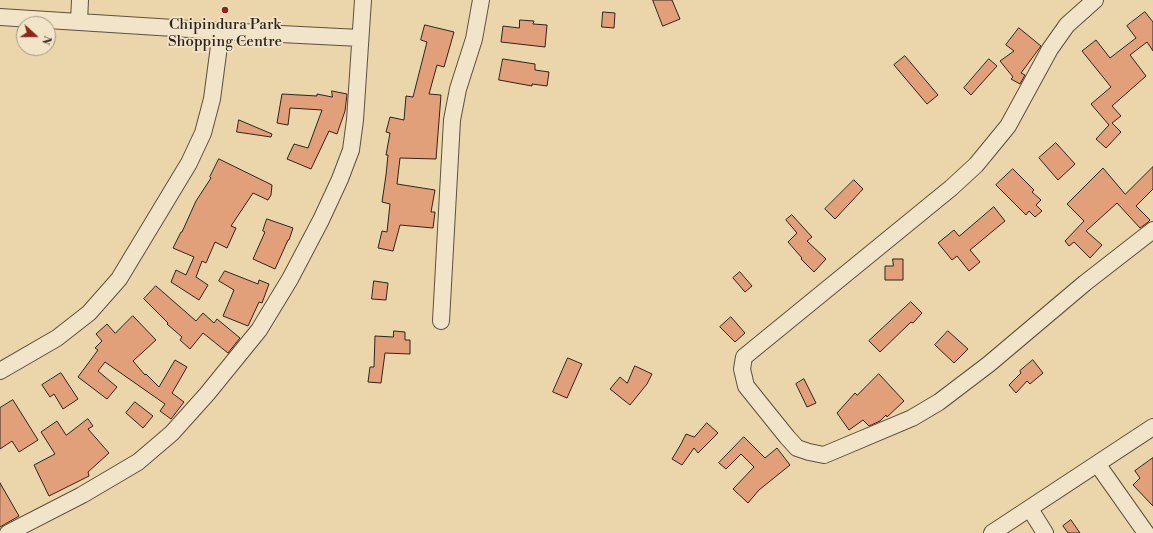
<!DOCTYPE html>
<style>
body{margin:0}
#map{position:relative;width:1153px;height:533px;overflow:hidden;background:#ebd5aa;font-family:"Libre Bodoni",serif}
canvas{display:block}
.north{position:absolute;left:16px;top:16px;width:40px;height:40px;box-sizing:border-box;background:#f2e4c8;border:1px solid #a49783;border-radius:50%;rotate:111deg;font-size:11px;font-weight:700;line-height:16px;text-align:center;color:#2e241c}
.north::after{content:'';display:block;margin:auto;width:14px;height:18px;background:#8f2418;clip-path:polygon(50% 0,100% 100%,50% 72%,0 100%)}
</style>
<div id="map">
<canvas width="1153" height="533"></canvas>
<div class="north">N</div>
</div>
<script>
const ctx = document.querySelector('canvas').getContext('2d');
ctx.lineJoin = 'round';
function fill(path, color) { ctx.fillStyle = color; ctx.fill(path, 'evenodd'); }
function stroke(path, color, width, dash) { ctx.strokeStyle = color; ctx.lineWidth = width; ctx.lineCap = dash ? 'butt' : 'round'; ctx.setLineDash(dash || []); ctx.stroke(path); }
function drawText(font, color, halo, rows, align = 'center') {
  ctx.font = font + ' "Libre Bodoni",serif'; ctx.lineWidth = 3.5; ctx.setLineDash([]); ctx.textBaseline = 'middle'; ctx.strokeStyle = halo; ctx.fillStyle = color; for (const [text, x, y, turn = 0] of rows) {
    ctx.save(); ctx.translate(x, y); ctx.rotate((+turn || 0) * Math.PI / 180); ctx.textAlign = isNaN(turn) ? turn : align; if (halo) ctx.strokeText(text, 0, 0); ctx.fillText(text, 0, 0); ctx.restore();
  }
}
const building = new Path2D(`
 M 653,0 L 672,0 L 680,19 L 663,26 Z
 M 603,12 L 615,13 L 614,28 L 602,27 Z
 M 1145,12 L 1153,22 L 1153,51 L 1147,42 L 1130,55 L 1146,76 L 1112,106 L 1121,116 L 1112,123 L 1121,132 L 1106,148 L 1096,139 L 1109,125 L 1091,104 L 1111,87 L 1082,51 L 1096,40 L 1110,58 L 1136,38 L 1127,26 Z
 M 520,20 L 534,21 L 533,24 L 547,25 L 545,47 L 501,42 L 503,26 L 519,28 Z
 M 425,25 L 454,32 L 444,67 L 437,65 L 429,94 L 441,95 L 436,159 L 400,158 L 397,184 L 435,190 L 431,212 L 435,212 L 433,228 L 400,225 L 393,251 L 378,248 L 382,231 L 387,232 L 390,204 L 382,202 L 386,175 L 388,155 L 386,155 L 390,133 L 386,132 L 390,117 L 404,120 L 406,96 L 413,97 L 427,42 L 421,40 Z
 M 1019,28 L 1041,46 L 1021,73 L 1025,75 L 1020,84 L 1011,79 L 1013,77 L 1000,61 L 1014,51 L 1006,45 Z
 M 905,56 L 938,95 L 927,104 L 894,65 Z
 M 503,59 L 535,64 L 535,70 L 549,72 L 547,86 L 532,84 L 532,86 L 499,80 Z
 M 989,59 L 997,66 L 971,95 L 964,88 Z
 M 332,91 L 347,94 L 345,111 L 337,134 L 329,131 L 311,169 L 287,159 L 294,144 L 308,148 L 322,110 L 290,108 L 288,125 L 277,123 L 282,94 L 317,96 L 317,94 L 332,97 Z
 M 239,120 L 272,134 L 271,137 L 237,132 Z
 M 1056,143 L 1075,164 L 1058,180 L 1039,158 Z
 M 219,159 L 272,185 L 271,195 L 268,200 L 253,193 L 231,226 L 236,228 L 227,248 L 215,242 L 206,263 L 202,261 L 196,277 L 208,285 L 199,300 L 171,282 L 176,270 L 186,275 L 194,257 L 173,248 L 181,232 L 182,232 L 196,201 L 211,178 L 210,177 Z
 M 1153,167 L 1153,189 L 1136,206 L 1150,220 L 1147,223 L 1140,228 L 1117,203 L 1086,231 L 1102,245 L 1090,258 L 1074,242 L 1069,246 L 1065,241 L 1084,221 L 1067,204 L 1103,168 L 1125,194 Z
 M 1013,169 L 1034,190 L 1032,192 L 1041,200 L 1036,205 L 1042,211 L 1035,217 L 1029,211 L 1026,215 L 996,185 Z
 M 854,180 L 863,189 L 835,219 L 825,209 Z
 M 994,207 L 1005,221 L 970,250 L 980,262 L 969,271 L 957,256 L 952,260 L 938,243 L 954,230 L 959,236 Z
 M 792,215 L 812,237 L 807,241 L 826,259 L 814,272 L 801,259 L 802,258 L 788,242 L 797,233 L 786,220 Z
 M 267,219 L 293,228 L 289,240 L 288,240 L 275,269 L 253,259 L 265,232 L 263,231 Z
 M 893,259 L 903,259 L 903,280 L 885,280 L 885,266 L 893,266 Z
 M 225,271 L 258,284 L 259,280 L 269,284 L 262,303 L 259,302 L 248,326 L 223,316 L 234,290 L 219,281 Z
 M 740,272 L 752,286 L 745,292 L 733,278 Z
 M 374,281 L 388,283 L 386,300 L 372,299 Z
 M 156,286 L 196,321 L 203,313 L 214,323 L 217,319 L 240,338 L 228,353 L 203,333 L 190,349 L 180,340 L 182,337 L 167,324 L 168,323 L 144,299 Z
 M 911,302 L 922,313 L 913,323 L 911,322 L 880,352 L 869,341 Z
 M 133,316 L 156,340 L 133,361 L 145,375 L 146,374 L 159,387 L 175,360 L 187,367 L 172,393 L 184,402 L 171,419 L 160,411 L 165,404 L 105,362 L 98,371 L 117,387 L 107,399 L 78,377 L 98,350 L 95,348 L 102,341 L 96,334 L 107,324 L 115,333 Z
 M 731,317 L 745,333 L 735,342 L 720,327 Z
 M 394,331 L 405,332 L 405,340 L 410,340 L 410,354 L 385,353 L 381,383 L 368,382 L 370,367 L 374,367 L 375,336 L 393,337 Z
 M 948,331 L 968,349 L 954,363 L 935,345 Z
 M 568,358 L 582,364 L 567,398 L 553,392 Z
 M 1033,360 L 1043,373 L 1030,384 L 1027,381 L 1016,393 L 1009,385 L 1021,373 L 1020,371 Z
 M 635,366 L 652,374 L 647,384 L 630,405 L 610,389 L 620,377 L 627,383 Z
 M 61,373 L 78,399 L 63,409 L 54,394 L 50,397 L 42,385 Z
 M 879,374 L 904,401 L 887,417 L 886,415 L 880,421 L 869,426 L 863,420 L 849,430 L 837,413 L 855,393 L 857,395 Z
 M 804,379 L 816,403 L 807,407 L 796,384 Z
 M 13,400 L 38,440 L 19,452 L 12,441 L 0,449 L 0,408 Z
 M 135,402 L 153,416 L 143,428 L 126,413 Z
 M 88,419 L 93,426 L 88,429 L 109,453 L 88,472 L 89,476 L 49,496 L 34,465 L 55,454 L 41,432 L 57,421 L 66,435 Z
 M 707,423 L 718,433 L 698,453 L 694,448 L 682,465 L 672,459 L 681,444 L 686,434 L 694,437 Z
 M 744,437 L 765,458 L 777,448 L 790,465 L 759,490 L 748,503 L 733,489 L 754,467 L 741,454 L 726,469 L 719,463 Z
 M 1153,458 L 1153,506 L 1133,485 L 1140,478 L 1135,471 Z
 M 0,483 L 19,516 L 0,527 Z
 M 1071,520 L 1080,533 L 1068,533 L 1063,526 Z`);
fill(building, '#e2a07a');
stroke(building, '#2e241c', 1);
const minor = new Path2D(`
 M 1095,0 L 1067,25 L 1050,49 L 1008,126 L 976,165 L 951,188 L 744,357 L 742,369 L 746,386 L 787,437 L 797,448 L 809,452 L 824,455 L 836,450 L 912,418 L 939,402 L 989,364 L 1085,283 L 1153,230
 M 0,17 L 221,31 L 360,38
 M 79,22 L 80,0
 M 441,321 L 452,120 L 458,89 L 474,39 L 481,0
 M 0,371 L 57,338 L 89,313 L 119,279 L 189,163 L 203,133 L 212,99 L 221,31
 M 1098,465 L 1146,533
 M 1030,509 L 1045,533
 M 8,533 L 82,495 L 138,462 L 172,433 L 207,394 L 259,330 L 290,279 L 321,220 L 340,179 L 351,150 L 355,120 L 363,0
 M 992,533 L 1153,427`);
stroke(minor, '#5d5040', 18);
stroke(minor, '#f2e4c8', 16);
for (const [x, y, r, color] of [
 [225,10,4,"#8f2418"]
]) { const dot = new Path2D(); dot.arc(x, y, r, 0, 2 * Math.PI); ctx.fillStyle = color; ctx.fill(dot); stroke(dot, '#f2e4c8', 1.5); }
drawText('15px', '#2e241c', '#f2e4c8', [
 ["Chipindura Park",225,25],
 ["Shopping Centre",225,42]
]);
</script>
